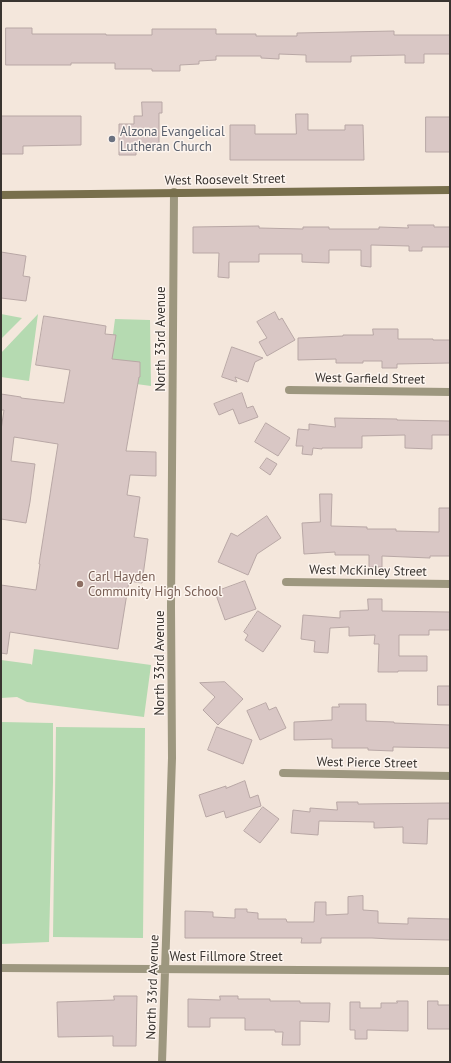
<!DOCTYPE html>
<style>
body{margin:0}
#map{position:relative;width:451px;height:1063px;overflow:hidden;background:#f4e7dc;font-family:"PT Sans",sans-serif}
canvas{display:block}
.frame{position:absolute;inset:0;border:2px solid #393430;pointer-events:none}
</style>
<div id="map">
<canvas width="451" height="1063"></canvas>
<div class="frame"></div>
</div>
<script>
const ctx = document.querySelector('canvas').getContext('2d');
ctx.lineJoin = 'round';
function fill(path, color) { ctx.fillStyle = color; ctx.fill(path, 'evenodd'); }
function stroke(path, color, width, dash) { ctx.strokeStyle = color; ctx.lineWidth = width; ctx.lineCap = dash ? 'butt' : 'round'; ctx.setLineDash(dash || []); ctx.stroke(path); }
function drawText(font, color, halo, rows, align = 'center') {
  ctx.font = font + ' "PT Sans",sans-serif'; ctx.lineWidth = 3; ctx.setLineDash([]); ctx.textBaseline = 'middle'; ctx.strokeStyle = halo; ctx.fillStyle = color; for (const [text, x, y, turn = 0] of rows) {
    ctx.save(); ctx.translate(x, y); ctx.rotate((+turn || 0) * Math.PI / 180); ctx.textAlign = isNaN(turn) ? turn : align; if (halo) ctx.strokeText(text, 0, 0); ctx.fillText(text, 0, 0); ctx.restore();
  }
}
fill(new Path2D(`
 M 1,314 L 22,318 L 1,339 Z
 M 38,314 L 29,381 L 1,377 L 1,353 Z
 M 115,319 L 150,320 L 151,386 L 107,380 Z
 M 34,649 L 151,665 L 144,717 L 27,702 L 17,697 L 1,698 L 1,660 L 31,664 L 32,665 Z
 M 1,722 L 53,723 L 53,782 L 49,942 L 1,944 Z
 M 56,727 L 145,728 L 143,938 L 53,937 Z`), '#b5dab1');
const building = new Path2D(`
 M 6,28 L 32,28 L 32,34 L 106,34 L 106,35 L 152,35 L 152,29 L 216,29 L 216,34 L 256,34 L 256,36 L 297,36 L 297,33 L 394,31 L 394,35 L 450,35 L 450,54 L 424,54 L 424,63 L 405,63 L 405,55 L 351,56 L 351,62 L 306,62 L 306,55 L 279,54 L 279,59 L 261,58 L 261,56 L 216,56 L 216,60 L 199,61 L 199,64 L 180,65 L 180,71 L 152,71 L 152,69 L 115,69 L 115,63 L 71,63 L 71,65 L 6,65 Z
 M 142,102 L 162,102 L 162,113 L 159,113 L 159,147 L 136,147 L 136,155 L 119,155 L 119,124 L 134,124 L 134,116 L 142,116 Z
 M 296,114 L 308,114 L 308,130 L 345,130 L 345,125 L 363,125 L 364,160 L 230,160 L 230,125 L 255,125 L 255,134 L 296,134 Z
 M 1,116 L 81,116 L 81,145 L 23,146 L 23,154 L 1,154 Z
 M 426,117 L 450,117 L 450,152 L 426,152 Z
 M 408,225 L 434,225 L 434,227 L 450,227 L 450,247 L 422,247 L 422,251 L 409,251 L 409,246 L 371,245 L 371,267 L 361,266 L 361,250 L 329,250 L 329,263 L 302,262 L 302,254 L 259,254 L 259,262 L 229,262 L 229,278 L 218,277 L 219,253 L 193,253 L 193,227 L 259,226 L 259,228 L 303,229 L 303,227 L 329,227 L 329,229 L 379,229 L 379,227 L 408,228 Z
 M 1,252 L 26,256 L 23,276 L 30,277 L 26,301 L 1,298 Z
 M 275,312 L 279,320 L 282,318 L 295,340 L 267,356 L 259,342 L 267,338 L 257,322 Z
 M 44,316 L 106,326 L 105,334 L 116,335 L 112,359 L 140,362 L 140,377 L 139,377 L 126,451 L 156,452 L 156,476 L 130,475 L 127,495 L 140,497 L 134,537 L 148,539 L 142,583 L 129,581 L 118,649 L 10,632 L 7,654 L 1,653 L 1,585 L 36,590 L 40,564 L 39,564 L 58,444 L 14,437 L 11,461 L 35,464 L 30,502 L 26,523 L 1,519 L 1,430 L 4,410 L 1,410 L 1,394 L 21,397 L 21,398 L 64,403 L 70,370 L 36,365 Z
 M 373,329 L 398,329 L 398,339 L 433,339 L 433,340 L 450,340 L 450,363 L 397,364 L 397,368 L 382,368 L 382,361 L 363,361 L 363,363 L 336,363 L 336,359 L 298,360 L 298,338 L 343,336 L 343,335 L 373,335 Z
 M 232,347 L 263,358 L 255,362 L 248,382 L 235,377 L 237,382 L 222,377 Z
 M 242,393 L 247,408 L 253,406 L 258,417 L 239,424 L 233,409 L 219,415 L 214,404 Z
 M 335,418 L 397,419 L 397,420 L 450,421 L 450,435 L 432,435 L 432,449 L 405,448 L 405,435 L 362,436 L 362,448 L 322,448 L 322,449 L 313,448 L 312,455 L 302,454 L 303,446 L 296,446 L 298,429 L 309,430 L 309,424 L 335,427 Z
 M 266,423 L 290,438 L 278,456 L 255,442 Z
 M 267,458 L 277,464 L 270,475 L 260,468 Z
 M 320,494 L 332,494 L 331,526 L 367,527 L 367,529 L 396,529 L 396,531 L 439,532 L 439,508 L 450,508 L 450,556 L 430,556 L 430,558 L 382,556 L 382,567 L 369,567 L 369,555 L 335,555 L 335,552 L 304,554 L 302,523 L 320,522 Z
 M 267,516 L 281,538 L 257,554 L 248,575 L 218,562 L 231,533 L 237,536 Z
 M 245,581 L 256,609 L 225,620 L 215,592 Z
 M 368,599 L 382,599 L 382,611 L 450,612 L 450,630 L 429,630 L 429,635 L 399,635 L 399,656 L 427,656 L 427,671 L 398,671 L 398,672 L 378,672 L 379,644 L 374,644 L 375,635 L 349,636 L 349,627 L 330,628 L 328,653 L 314,652 L 315,641 L 301,639 L 303,615 L 340,618 L 340,611 L 368,610 Z
 M 258,611 L 281,626 L 263,652 L 245,640 L 248,635 L 244,632 Z
 M 225,682 L 243,699 L 218,725 L 203,710 L 215,697 L 200,683 Z
 M 438,686 L 450,686 L 450,705 L 438,705 Z
 M 266,703 L 269,710 L 276,707 L 286,728 L 260,740 L 247,711 Z
 M 339,704 L 366,704 L 366,721 L 394,722 L 394,723 L 450,725 L 450,748 L 393,747 L 393,751 L 368,750 L 368,748 L 332,748 L 332,739 L 294,740 L 294,722 L 332,720 L 332,707 L 339,707 Z
 M 217,727 L 252,740 L 243,764 L 208,750 Z
 M 245,781 L 250,798 L 258,795 L 261,806 L 226,818 L 224,811 L 206,817 L 199,795 L 226,786 L 226,788 Z
 M 337,802 L 358,802 L 358,804 L 450,803 L 450,819 L 428,819 L 427,844 L 403,843 L 403,827 L 374,828 L 374,822 L 319,821 L 318,835 L 291,833 L 293,810 L 310,812 L 310,808 L 337,810 Z
 M 263,807 L 279,819 L 260,843 L 244,831 Z
 M 363,896 L 363,910 L 378,911 L 378,923 L 408,924 L 408,918 L 450,919 L 450,940 L 391,939 L 372,938 L 321,938 L 321,943 L 301,943 L 302,938 L 185,938 L 185,911 L 213,912 L 213,917 L 235,918 L 235,909 L 247,909 L 247,912 L 258,913 L 258,919 L 286,919 L 287,922 L 314,922 L 315,902 L 326,902 L 326,915 L 348,914 L 348,897 Z
 M 114,996 L 137,996 L 136,1046 L 113,1046 L 113,1036 L 58,1037 L 57,1002 L 114,1000 Z
 M 220,996 L 238,996 L 238,999 L 270,999 L 270,1001 L 300,1001 L 300,1003 L 330,1003 L 329,1022 L 300,1021 L 300,1045 L 282,1045 L 283,1032 L 275,1032 L 275,1030 L 245,1030 L 245,1018 L 210,1018 L 210,1027 L 188,1027 L 188,999 L 220,1000 Z
 M 397,1001 L 408,1001 L 408,1031 L 367,1030 L 367,1039 L 355,1039 L 355,1030 L 350,1030 L 350,1002 L 360,1002 L 360,1008 L 381,1008 L 381,1003 L 397,1003 Z
 M 428,1001 L 438,1001 L 438,1005 L 450,1005 L 450,1029 L 428,1029 Z`);
fill(building, '#d9c7c5');
stroke(building, '#b8a7a5', 1);
stroke(new Path2D(`
 M 289,390 L 450,392
 M 286,582 L 450,584
 M 283,773 L 450,776
 M 1,968 L 450,971
 M 162,1062 L 172,758 L 171,606 L 174,192`), '#9d977f', 8);
stroke(new Path2D(`
 M 1,195 L 450,190`), '#786f4c', 8);
for (const [x, y, r, color] of [
 [112,139,4,"#6b7280"],
 [80,584,4,"#8d6e63"]
]) { const dot = new Path2D(); dot.arc(x, y, r, 0, 2 * Math.PI); ctx.fillStyle = color; ctx.fill(dot); stroke(dot, '#fdf5ef', 1.5); }
drawText('13px', '#5b616d', '#fdf5ef', [
 ["Alzona Evangelical",120,132],
 ["Lutheran Church",120,147]
], 'left');
drawText('13px', '#393430', '#fdf5ef', [
 ["West Roosevelt Street",225,180,-1],
 ["North 33rd Avenue",161,339,-90],
 ["West Garfield Street",370,379,1],
 ["West McKinley Street",368,571,1],
 ["North 33rd Avenue",160,663,-90],
 ["West Pierce Street",367,763,1],
 ["West Fillmore Street",226,957],
 ["North 33rd Avenue",153,987,-88]
]);
drawText('13px', '#785e54', '#fdf5ef', [
 ["Carl Hayden",88,577],
 ["Community High School",88,592]
], 'left');
</script>
